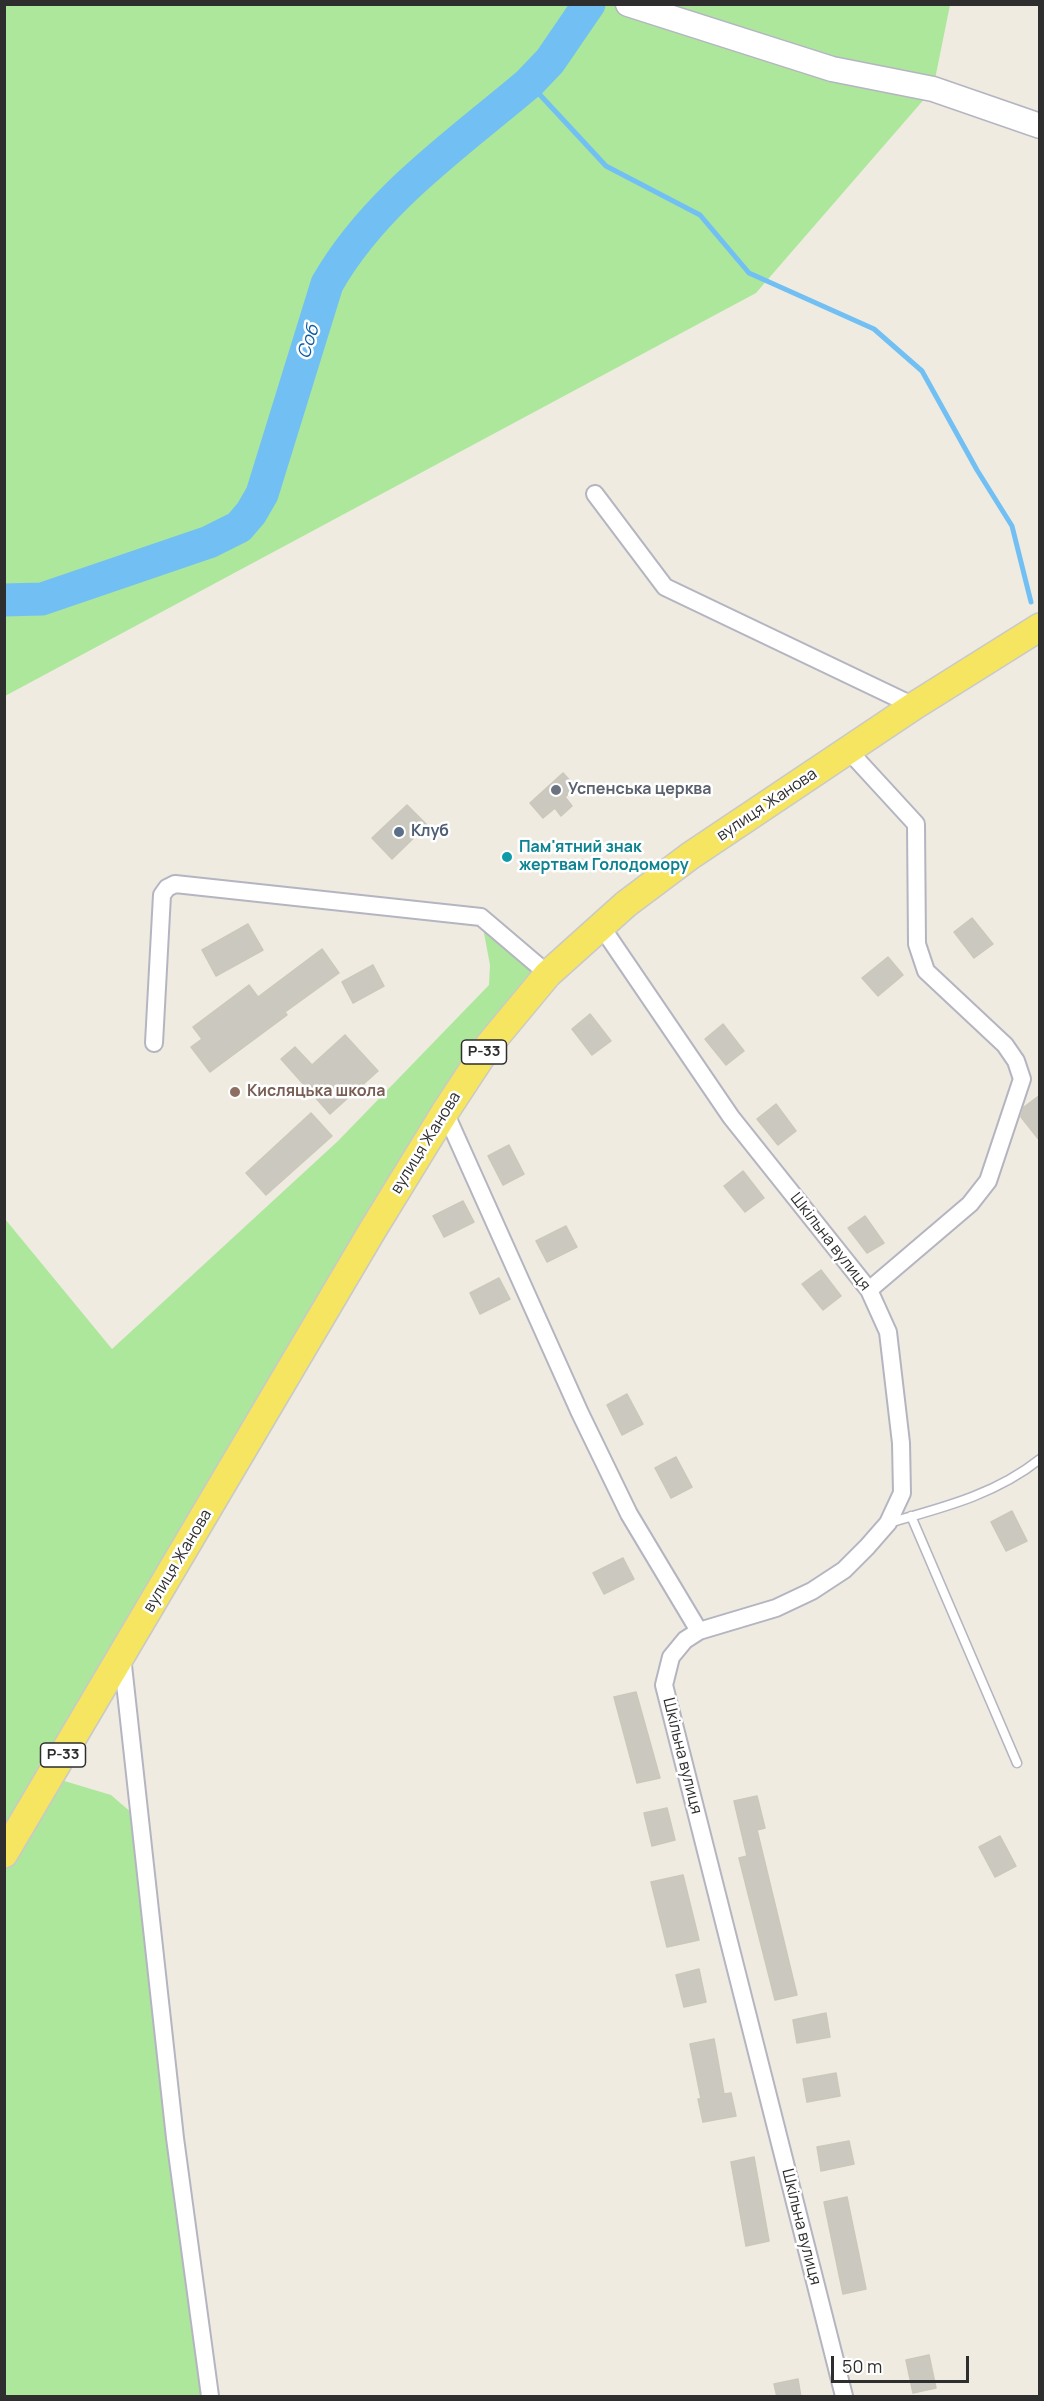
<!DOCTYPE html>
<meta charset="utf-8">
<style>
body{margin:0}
#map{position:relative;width:1044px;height:2401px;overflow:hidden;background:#efebe1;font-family:Manrope,sans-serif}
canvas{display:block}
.frame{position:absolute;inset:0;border:6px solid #2e2e2e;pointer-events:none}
.scale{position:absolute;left:831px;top:2356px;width:138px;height:27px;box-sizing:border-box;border:3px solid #2e2e2e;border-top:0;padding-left:8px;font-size:18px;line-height:21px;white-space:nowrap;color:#2e2e2e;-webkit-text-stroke:4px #fff;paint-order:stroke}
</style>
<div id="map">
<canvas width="1044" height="2401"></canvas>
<div class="frame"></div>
<div class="scale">50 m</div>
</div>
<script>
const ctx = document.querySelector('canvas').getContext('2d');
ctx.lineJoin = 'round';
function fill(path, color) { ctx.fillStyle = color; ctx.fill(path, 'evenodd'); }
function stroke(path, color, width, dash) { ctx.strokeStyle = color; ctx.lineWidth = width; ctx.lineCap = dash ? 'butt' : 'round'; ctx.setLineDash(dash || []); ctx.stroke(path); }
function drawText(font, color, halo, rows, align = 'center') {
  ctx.font = font + ' Manrope,sans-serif'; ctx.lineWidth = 5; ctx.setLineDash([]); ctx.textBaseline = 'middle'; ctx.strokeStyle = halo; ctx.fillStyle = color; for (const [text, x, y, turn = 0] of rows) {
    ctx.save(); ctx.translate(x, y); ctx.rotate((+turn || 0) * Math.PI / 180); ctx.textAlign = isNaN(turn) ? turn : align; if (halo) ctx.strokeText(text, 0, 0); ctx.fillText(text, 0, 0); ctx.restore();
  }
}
fill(new Path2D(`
 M 5,5 L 950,5 L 933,89 L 756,293 L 5,696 Z
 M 481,917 L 548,974 L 489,1045 L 51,1777 L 111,1795 L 140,1820 L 210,2396 L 5,2396 L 5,1219 L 112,1349 L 338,1141 L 489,985 L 490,965 Z`), '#ace79c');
stroke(new Path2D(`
 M 529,83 L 606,166 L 700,215 L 749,273 L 874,329 L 922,371 L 977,470 L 1012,526 L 1031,602`), '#72c0f3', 5);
stroke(new Path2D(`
 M 4,600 L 42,599 L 209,542 L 239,527 L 251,513 L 262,494 L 327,284 C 374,201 457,144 529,83 L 550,61 L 589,4`), '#72c0f3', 33);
const building = new Path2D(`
 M 563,773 L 576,787 L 565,797 L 572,806 L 561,816 L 555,808 L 543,818 L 530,803 Z
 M 407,805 L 427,825 L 392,859 L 372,838 Z
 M 972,918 L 993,944 L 974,958 L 954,932 Z
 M 248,924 L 263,950 L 216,976 L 202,950 Z
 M 322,949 L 339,973 L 285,1012 L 287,1015 L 210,1072 L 191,1047 L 202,1039 L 193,1027 L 249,985 L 258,997 Z
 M 888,957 L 903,975 L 878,996 L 862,978 Z
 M 373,965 L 384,986 L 353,1003 L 342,982 Z
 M 590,1014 L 611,1041 L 592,1055 L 572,1029 Z
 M 723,1024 L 744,1051 L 726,1065 L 705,1039 Z
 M 345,1035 L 378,1071 L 330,1114 L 281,1059 L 295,1047 L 312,1065 Z
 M 1040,1095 L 1040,1141 L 1021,1117 L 1024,1107 Z
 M 776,1104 L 796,1131 L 778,1145 L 757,1119 Z
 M 311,1113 L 332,1136 L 266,1195 L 246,1173 Z
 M 509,1145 L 524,1174 L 503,1185 L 488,1156 Z
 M 743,1171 L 764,1198 L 745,1212 L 724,1186 Z
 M 463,1201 L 474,1222 L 444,1237 L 433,1216 Z
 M 865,1216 L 884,1243 L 867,1253 L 848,1228 Z
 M 566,1226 L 577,1247 L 547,1262 L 536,1241 Z
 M 821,1270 L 841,1296 L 823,1310 L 802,1284 Z
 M 499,1278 L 510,1299 L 480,1314 L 470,1293 Z
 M 627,1394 L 643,1424 L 622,1435 L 607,1405 Z
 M 676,1457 L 692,1487 L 671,1498 L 655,1468 Z
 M 1012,1511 L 1027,1541 L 1006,1551 L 991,1522 Z
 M 623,1558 L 634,1579 L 604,1594 L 593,1573 Z
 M 636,1692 L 660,1778 L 637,1783 L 614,1697 Z
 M 757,1796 L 765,1828 L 757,1830 L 797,1995 L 775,2000 L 739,1858 L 747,1856 L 734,1801 Z
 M 667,1808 L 675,1840 L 652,1846 L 644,1813 Z
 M 1000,1836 L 1016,1866 L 995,1877 L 979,1847 Z
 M 683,1875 L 699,1940 L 667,1947 L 651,1882 Z
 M 699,1969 L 706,2002 L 684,2007 L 676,1975 Z
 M 826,2013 L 830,2037 L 797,2043 L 793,2020 Z
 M 714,2039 L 724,2094 L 731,2093 L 736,2116 L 703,2122 L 698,2099 L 701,2099 L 690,2044 Z
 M 836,2073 L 840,2096 L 807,2102 L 803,2079 Z
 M 849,2141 L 854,2164 L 821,2171 L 817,2147 Z
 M 754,2157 L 769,2241 L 746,2246 L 731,2162 Z
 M 847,2197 L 866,2289 L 843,2294 L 824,2202 Z
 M 929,2355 L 936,2388 L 913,2393 L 906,2360 Z
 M 798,2379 L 801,2397 L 777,2397 L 774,2384 Z`);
fill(building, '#cbc9bf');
stroke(building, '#cbc7ba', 1.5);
const lane = new Path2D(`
 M 911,1516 L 1017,1763
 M 888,1523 C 941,1508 995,1495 1040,1459`);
const street = new Path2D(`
 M 595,494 L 665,587 L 914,706
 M 848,750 L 916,824 L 917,944 L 926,971 L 1005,1045 L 1016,1061 L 1022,1079 L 988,1181 L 970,1204 L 869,1290
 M 601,926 L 731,1117 L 869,1290 L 888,1332 L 901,1443 L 902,1493 L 888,1523 L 867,1547 L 844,1570 L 812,1591 L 776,1608 L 699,1631 L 685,1640 L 671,1657 L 664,1685 L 844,2396
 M 154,1043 L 162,895 L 167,888 L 175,884 L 481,917 L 548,974
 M 445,1112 L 580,1413 L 629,1514 L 699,1631
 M 122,1656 L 175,2138 L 210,2396`);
const secondary = new Path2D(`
 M 628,4 L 832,69 L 933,89 L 1040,126`);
const primary = new Path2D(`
 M 4,1854 L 372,1231 L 445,1112 L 489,1045 L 548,974 L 626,904 L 690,856 L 914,706 L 1040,627`);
stroke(lane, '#b4b5c1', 11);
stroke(street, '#b4b5c1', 20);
stroke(secondary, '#b4b5c1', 27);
stroke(primary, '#c9c9c9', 30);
stroke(lane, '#fff', 8);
stroke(street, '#fff', 16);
stroke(secondary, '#fff', 24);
stroke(primary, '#f5e560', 27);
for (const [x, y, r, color] of [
 [556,790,6,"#6b7280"],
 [399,832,6,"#5c6f8a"],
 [507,857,6,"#0f9aa8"],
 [235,1092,6,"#8d6e63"]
]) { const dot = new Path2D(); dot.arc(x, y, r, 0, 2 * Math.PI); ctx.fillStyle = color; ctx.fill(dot); stroke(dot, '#fff', 2); }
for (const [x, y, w] of [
 [484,1052,45],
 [63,1755,45]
]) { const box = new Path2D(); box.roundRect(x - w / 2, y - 12, w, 24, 4.5); ctx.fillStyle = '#fff'; ctx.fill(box); stroke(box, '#2e2e2e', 1.5); }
drawText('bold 15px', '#2e2e2e', null, [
 ["Р-33",484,1052],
 ["Р-33",63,1755]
]);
drawText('bold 16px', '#5b616d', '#fff', [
 ["Успенська церква",568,790]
], 'left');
drawText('16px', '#2e2e2e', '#fff', [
 ["вулиця Жанова",767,805,-34],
 ["вулиця Жанова",426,1143,-58],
 ["Шкільна вулиця",830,1242,52],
 ["вулиця Жанова",178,1561,-59],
 ["Шкільна вулиця",682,1756,76],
 ["Шкільна вулиця",801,2227,76]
]);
drawText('bold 16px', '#4e5e75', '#fff', [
 ["Клуб",411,832]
], 'left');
drawText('bold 16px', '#0d838f', '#fff', [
 ["Пам'ятний знак",519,848],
 ["жертвам Голодомору",519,866]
], 'left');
drawText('bold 16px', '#785e54', '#fff', [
 ["Кисляцька школа",247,1092]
], 'left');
drawText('italic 18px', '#0a5da6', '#fff', [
 ["Соб",309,342,-73]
]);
</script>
